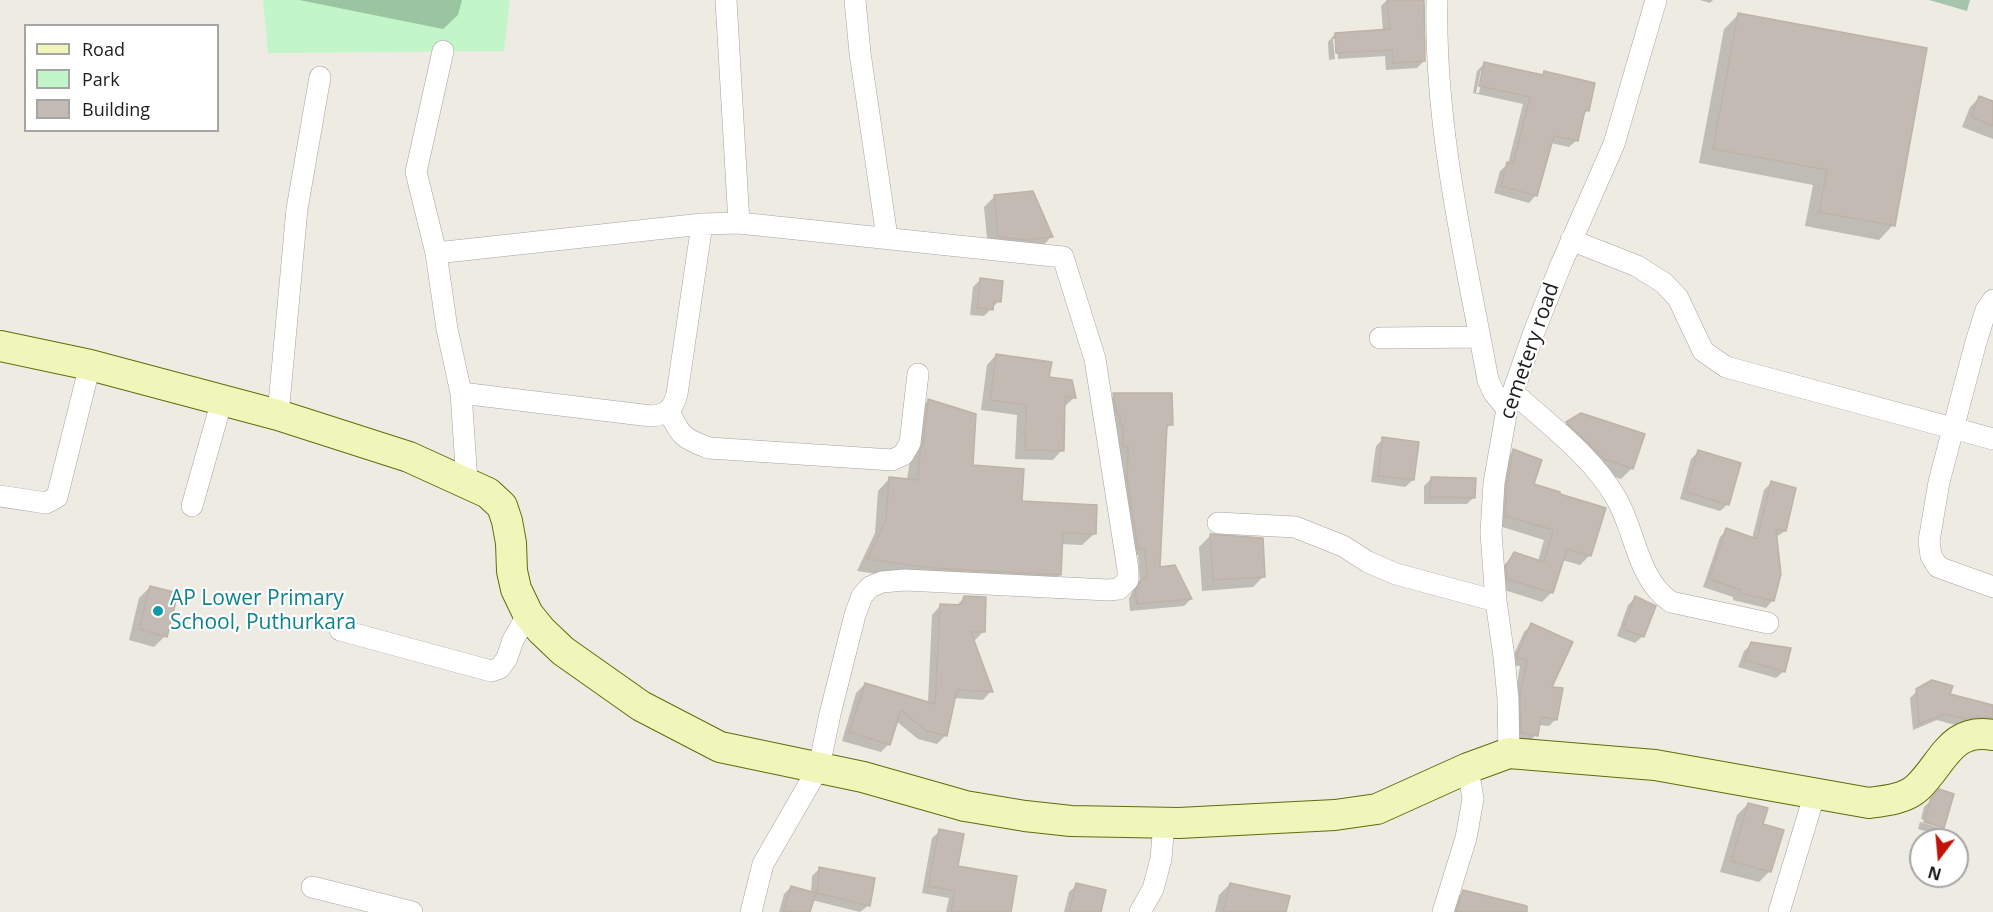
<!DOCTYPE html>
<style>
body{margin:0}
#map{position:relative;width:1993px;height:912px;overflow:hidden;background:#eeebe3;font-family:"Open Sans",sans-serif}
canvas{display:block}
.legend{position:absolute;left:24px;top:24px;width:195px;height:108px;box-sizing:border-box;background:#fff;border:2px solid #a5a5a5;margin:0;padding:8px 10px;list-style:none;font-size:18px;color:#1d1d1d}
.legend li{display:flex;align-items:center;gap:12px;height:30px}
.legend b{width:30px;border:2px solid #a5a5a5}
.north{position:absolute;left:1909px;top:828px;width:60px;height:60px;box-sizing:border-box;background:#fff;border:2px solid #a5a5a5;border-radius:50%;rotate:196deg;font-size:16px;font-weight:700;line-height:24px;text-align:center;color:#1d1d1d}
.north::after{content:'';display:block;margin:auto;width:21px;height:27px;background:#c0140b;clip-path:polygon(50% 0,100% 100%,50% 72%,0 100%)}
</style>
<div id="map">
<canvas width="1993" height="912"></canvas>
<ul class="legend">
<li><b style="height:8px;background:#f0f6b9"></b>Road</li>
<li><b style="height:16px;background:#c2f6c9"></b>Park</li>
<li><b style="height:16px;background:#c2bab3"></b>Building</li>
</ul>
<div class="north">N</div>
</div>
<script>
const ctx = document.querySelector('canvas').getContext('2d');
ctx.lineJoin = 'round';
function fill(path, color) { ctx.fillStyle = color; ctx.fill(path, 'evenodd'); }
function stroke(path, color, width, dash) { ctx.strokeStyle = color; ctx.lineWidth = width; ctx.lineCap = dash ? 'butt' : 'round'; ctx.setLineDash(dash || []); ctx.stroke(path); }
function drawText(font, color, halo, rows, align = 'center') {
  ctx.font = font + ' "Open Sans",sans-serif'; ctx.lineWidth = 4.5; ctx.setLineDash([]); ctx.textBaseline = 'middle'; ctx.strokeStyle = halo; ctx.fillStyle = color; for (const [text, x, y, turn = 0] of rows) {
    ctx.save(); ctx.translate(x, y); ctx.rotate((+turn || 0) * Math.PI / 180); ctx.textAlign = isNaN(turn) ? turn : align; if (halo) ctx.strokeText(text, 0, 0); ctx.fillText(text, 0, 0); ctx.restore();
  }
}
fill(new Path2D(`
 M 1929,0 L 1970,0 L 1967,11 Z`), '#a6c5ac');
fill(new Path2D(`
 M 263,0 L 510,0 L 504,51 L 268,53 Z`), '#c2f6c9');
fill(new Path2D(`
 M 299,0 L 462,0 L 458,15 L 443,29 Z
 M 1387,0 L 1424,0 L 1424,61 L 1417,68 L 1386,70 L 1385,56 L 1338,59 L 1336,39 L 1333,39 L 1335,59 L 1329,60 L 1328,42 L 1335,34 L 1383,31 L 1381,6 Z
 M 1700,0 L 1713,0 L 1710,3 Z
 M 1739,14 L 1893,225 L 1879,240 L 1805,226 L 1813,185 L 1699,163 L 1724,29 Z
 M 1484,64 L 1541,76 L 1544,73 L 1588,110 L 1582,116 L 1577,140 L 1569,147 L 1551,143 L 1536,195 L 1529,203 L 1494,193 L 1500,171 L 1508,164 L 1523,104 L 1473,93 L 1477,71 ZM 1481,70 L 1484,70 L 1479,93 L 1476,93 Z
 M 1980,97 L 1993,103 L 1993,139 L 1962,127 L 1970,107 Z
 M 995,196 L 1051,237 L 1041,248 L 988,248 L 984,207 Z
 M 980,280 L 999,301 L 984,316 L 970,315 L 973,287 Z
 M 996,355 L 1048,378 L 1074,398 L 1064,407 L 1062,450 L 1053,460 L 1015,459 L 1017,415 L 981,410 L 987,365 Z
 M 1114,395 L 1171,424 L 1166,429 L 1159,568 L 1191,599 L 1184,606 L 1130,611 L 1129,599 L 1134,588 L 1140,582 L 1138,555 L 1131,555 L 1120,488 L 1121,453 L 1116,453 L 1107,402 Z
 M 928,401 L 971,467 L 1020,502 L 1094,534 L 1082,545 L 1061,544 L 1060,574 L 1048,586 L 918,580 L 857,571 L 875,533 L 878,491 L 889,479 L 907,480 L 917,412 Z
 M 1567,423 L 1632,468 L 1621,479 L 1593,470 L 1557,434 Z
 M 1383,439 L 1413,480 L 1405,487 L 1371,482 L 1376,446 Z
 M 1513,451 L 1532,485 L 1590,555 L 1580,565 L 1562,560 L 1552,592 L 1542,602 L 1498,588 L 1497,577 L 1505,564 L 1515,554 L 1538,561 L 1544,540 L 1496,525 L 1504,461 Z
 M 1698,452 L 1728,504 L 1720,511 L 1680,499 L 1691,459 Z
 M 1431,479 L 1474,497 L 1467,504 L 1424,504 L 1424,486 Z
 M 1771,483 L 1785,531 L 1776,537 L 1773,600 L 1766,608 L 1733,600 L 1733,597 L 1703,587 L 1720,537 L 1727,530 L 1752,539 L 1764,490 Z
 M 1210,536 L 1264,576 L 1253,587 L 1202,591 L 1199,547 Z
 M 150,587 L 165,636 L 154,647 L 129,640 L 139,598 Z
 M 965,597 L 984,631 L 975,640 L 972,640 L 991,691 L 983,700 L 954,698 L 946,735 L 937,744 L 918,739 L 896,721 L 889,744 L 881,752 L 842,741 L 856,693 L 865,684 L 928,703 L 932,615 L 940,606 L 956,606 Z
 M 1635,598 L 1643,636 L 1635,643 L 1617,636 L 1628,605 Z
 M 1532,624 L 1550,688 L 1556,719 L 1549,726 L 1538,725 L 1536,735 L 1529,742 L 1515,740 L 1514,703 L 1520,666 L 1510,665 L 1510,663 L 1524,632 Z
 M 1752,644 L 1784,671 L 1776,678 L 1738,667 L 1744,651 Z
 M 1917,691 L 1948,695 L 1993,706 L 1993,727 L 1958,726 L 1937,720 L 1913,730 L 1910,698 Z
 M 1940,791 L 1943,827 L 1936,834 L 1918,829 L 1920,822 L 1940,828 L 1940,825 L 1921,819 L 1924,807 Z
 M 1748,804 L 1761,825 L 1770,871 L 1759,882 L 1720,872 L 1737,815 Z
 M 940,831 L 956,867 L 1010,912 L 946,912 L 949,898 L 922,893 L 932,838 Z
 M 819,869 L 869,905 L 860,912 L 812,900 L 809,912 L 779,912 L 784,894 L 791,887 L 811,893 L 812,876 Z
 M 1230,884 L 1285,912 L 1215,912 L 1219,895 Z
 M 1077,885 L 1099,912 L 1064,912 L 1069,892 Z
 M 1464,891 L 1496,912 L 1452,912 L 1456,899 Z`), '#0003');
const building = new Path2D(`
 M 1387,0 L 1424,0 L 1425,61 L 1393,63 L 1392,50 L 1336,53 L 1335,33 L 1390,29 Z
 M 1738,13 L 1927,48 L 1895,226 L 1819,212 L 1827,170 L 1713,149 Z
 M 1484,62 L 1543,75 L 1544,71 L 1595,83 L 1589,111 L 1585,110 L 1578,141 L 1554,136 L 1537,196 L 1501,186 L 1507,162 L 1513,164 L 1530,97 L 1479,86 Z
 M 1979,96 L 1993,101 L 1993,126 L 1971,117 Z
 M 1033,191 L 1053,237 L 1025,240 L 998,237 L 994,195 Z
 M 980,278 L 1003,281 L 1001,302 L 994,301 L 993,310 L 977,308 Z
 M 996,354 L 1052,362 L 1049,377 L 1072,380 L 1076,398 L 1065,397 L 1064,451 L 1025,450 L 1026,405 L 990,400 Z
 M 1113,393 L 1172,393 L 1173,425 L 1167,425 L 1160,567 L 1175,565 L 1192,599 L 1137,604 L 1135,591 L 1141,579 L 1147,579 L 1145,549 L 1138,549 L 1127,480 L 1128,447 L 1123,447 L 1123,425 L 1120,425 L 1120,414 L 1117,415 Z
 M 928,399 L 976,414 L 973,465 L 1024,469 L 1022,501 L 1097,505 L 1096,534 L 1063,533 L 1061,575 L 931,568 L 867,559 L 886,520 L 889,477 L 918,480 L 920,452 L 923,444 Z
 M 1581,413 L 1645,434 L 1633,469 L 1604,459 L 1566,422 Z
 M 1382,437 L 1419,442 L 1414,480 L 1378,476 Z
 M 1513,449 L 1542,460 L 1534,484 L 1560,492 L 1560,494 L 1606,508 L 1591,556 L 1567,549 L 1553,593 L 1507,579 L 1506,566 L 1514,552 L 1544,562 L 1553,530 L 1505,516 L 1507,484 Z
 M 1698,450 L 1741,463 L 1729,505 L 1686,492 Z
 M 1431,477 L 1476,478 L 1475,498 L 1430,497 Z
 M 1771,481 L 1796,488 L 1786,531 L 1776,529 L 1781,574 L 1774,601 L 1739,593 L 1740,590 L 1709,579 L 1726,528 L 1757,539 Z
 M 1210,534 L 1263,538 L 1265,577 L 1213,580 Z
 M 150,586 L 178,593 L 167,637 L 139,629 Z
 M 964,596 L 986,597 L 985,632 L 971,632 L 993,692 L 957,690 L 947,736 L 926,731 L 901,710 L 890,745 L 849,732 L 865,683 L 935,704 L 940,604 L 961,605 Z
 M 1635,596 L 1656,606 L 1644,637 L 1623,629 Z
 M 1531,623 L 1573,642 L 1552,687 L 1563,688 L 1557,720 L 1541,717 L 1538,736 L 1521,733 L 1520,694 L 1527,660 L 1517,658 L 1517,655 Z
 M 1751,642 L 1791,648 L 1785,672 L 1744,660 Z
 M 1932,680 L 1953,686 L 1950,694 L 1993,705 L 1993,718 L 1979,717 L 1966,719 L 1945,714 L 1919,724 L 1916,689 Z
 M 1939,789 L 1954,794 L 1944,828 L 1924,822 L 1931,798 Z
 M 1748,803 L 1768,808 L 1763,824 L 1784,830 L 1771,872 L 1731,861 Z
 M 939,829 L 964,834 L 958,866 L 1017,876 L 1011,912 L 951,912 L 955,891 L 928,886 Z
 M 819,867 L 875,878 L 870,906 L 817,893 Z
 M 1076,883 L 1106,890 L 1101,912 L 1069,912 Z
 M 1230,883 L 1290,896 L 1286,912 L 1223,912 Z
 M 791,886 L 816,893 L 810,912 L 783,912 Z
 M 1463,890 L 1527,906 L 1527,912 L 1456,912 Z`);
fill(building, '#c2bab3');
stroke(building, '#bfb2a7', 1.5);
const street = new Path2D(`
 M 726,0 L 739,223
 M 855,0 L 860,53 L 887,237
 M 1437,0 C 1434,128 1465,255 1488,380 L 1494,393 L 1507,409
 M 443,51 L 416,172 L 436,253 L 447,329 L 461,393 L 467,482
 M 1571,240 L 1637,266 L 1664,283 L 1678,298 L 1703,351 L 1726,367 L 1993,439
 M 436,253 L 702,224 L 739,223 L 1063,257 L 1095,359 L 1128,570 L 1128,580 L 1119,589 L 1108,590 L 905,580 L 882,582 L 870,587 L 862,596 L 855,615 L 830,714 L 819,767 L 763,864 L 751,912
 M 1993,300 L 1986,310 L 1976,342 L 1939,482 L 1929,541 L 1931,556 L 1938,567 L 1993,587
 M 1380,338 L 1480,337
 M 461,393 L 651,416 C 667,415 673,409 677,394 L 702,224
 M 1514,393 C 1549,425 1592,456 1616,498 C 1636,532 1637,579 1671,602 L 1768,623
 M 669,411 C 680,436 684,439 709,448 L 892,460 L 903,455 L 910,443 L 918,374
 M 278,415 L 297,209 L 320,77
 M 0,496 L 46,503 L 57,497 L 90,365
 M 192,506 L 222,400
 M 1218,523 L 1295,527 L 1343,546 L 1368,562 L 1396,574 L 1496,601
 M 340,630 L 491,671 L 500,668 L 507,658 L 513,640 L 528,614
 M 1509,753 L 1508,699 L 1504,657 L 1496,601 L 1491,533 L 1494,483 L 1507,409 L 1534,332 L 1560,267 L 1614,144 L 1656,0
 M 312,887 L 412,912
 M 1140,912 L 1153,889 L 1161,859 L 1164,823
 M 1443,912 L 1466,838 L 1473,799 L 1468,768
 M 1779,912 L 1815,793`);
const secondary = new Path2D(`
 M 0,346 L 90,365 L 278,415 L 409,457 L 488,493 L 502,506 L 507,521 L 511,543 L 512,571 L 516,589 L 528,614 L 541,630 L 563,651 L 641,706 L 720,747 L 863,777 L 965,806 L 1025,816 L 1071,821 L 1179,823 L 1335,815 L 1377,809 L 1468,768 L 1509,753 L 1655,765 L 1869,803 C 1885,801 1905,799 1917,788 C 1943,764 1950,727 1993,735`);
stroke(street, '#a4a4a4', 22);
stroke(secondary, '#5e6e0a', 32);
stroke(street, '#fff', 21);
stroke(secondary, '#f0f6b9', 30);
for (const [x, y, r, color] of [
 [158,611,6,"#0f9aa8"]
]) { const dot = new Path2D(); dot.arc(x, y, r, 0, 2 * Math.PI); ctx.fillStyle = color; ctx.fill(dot); stroke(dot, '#fff', 2); }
drawText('21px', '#1d1d1d', '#fff', [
 ["cemetery road",1530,351,-71]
]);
drawText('21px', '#0d838f', '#fff', [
 ["AP Lower Primary",170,599],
 ["School, Puthurkara",170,623]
], 'left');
</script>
